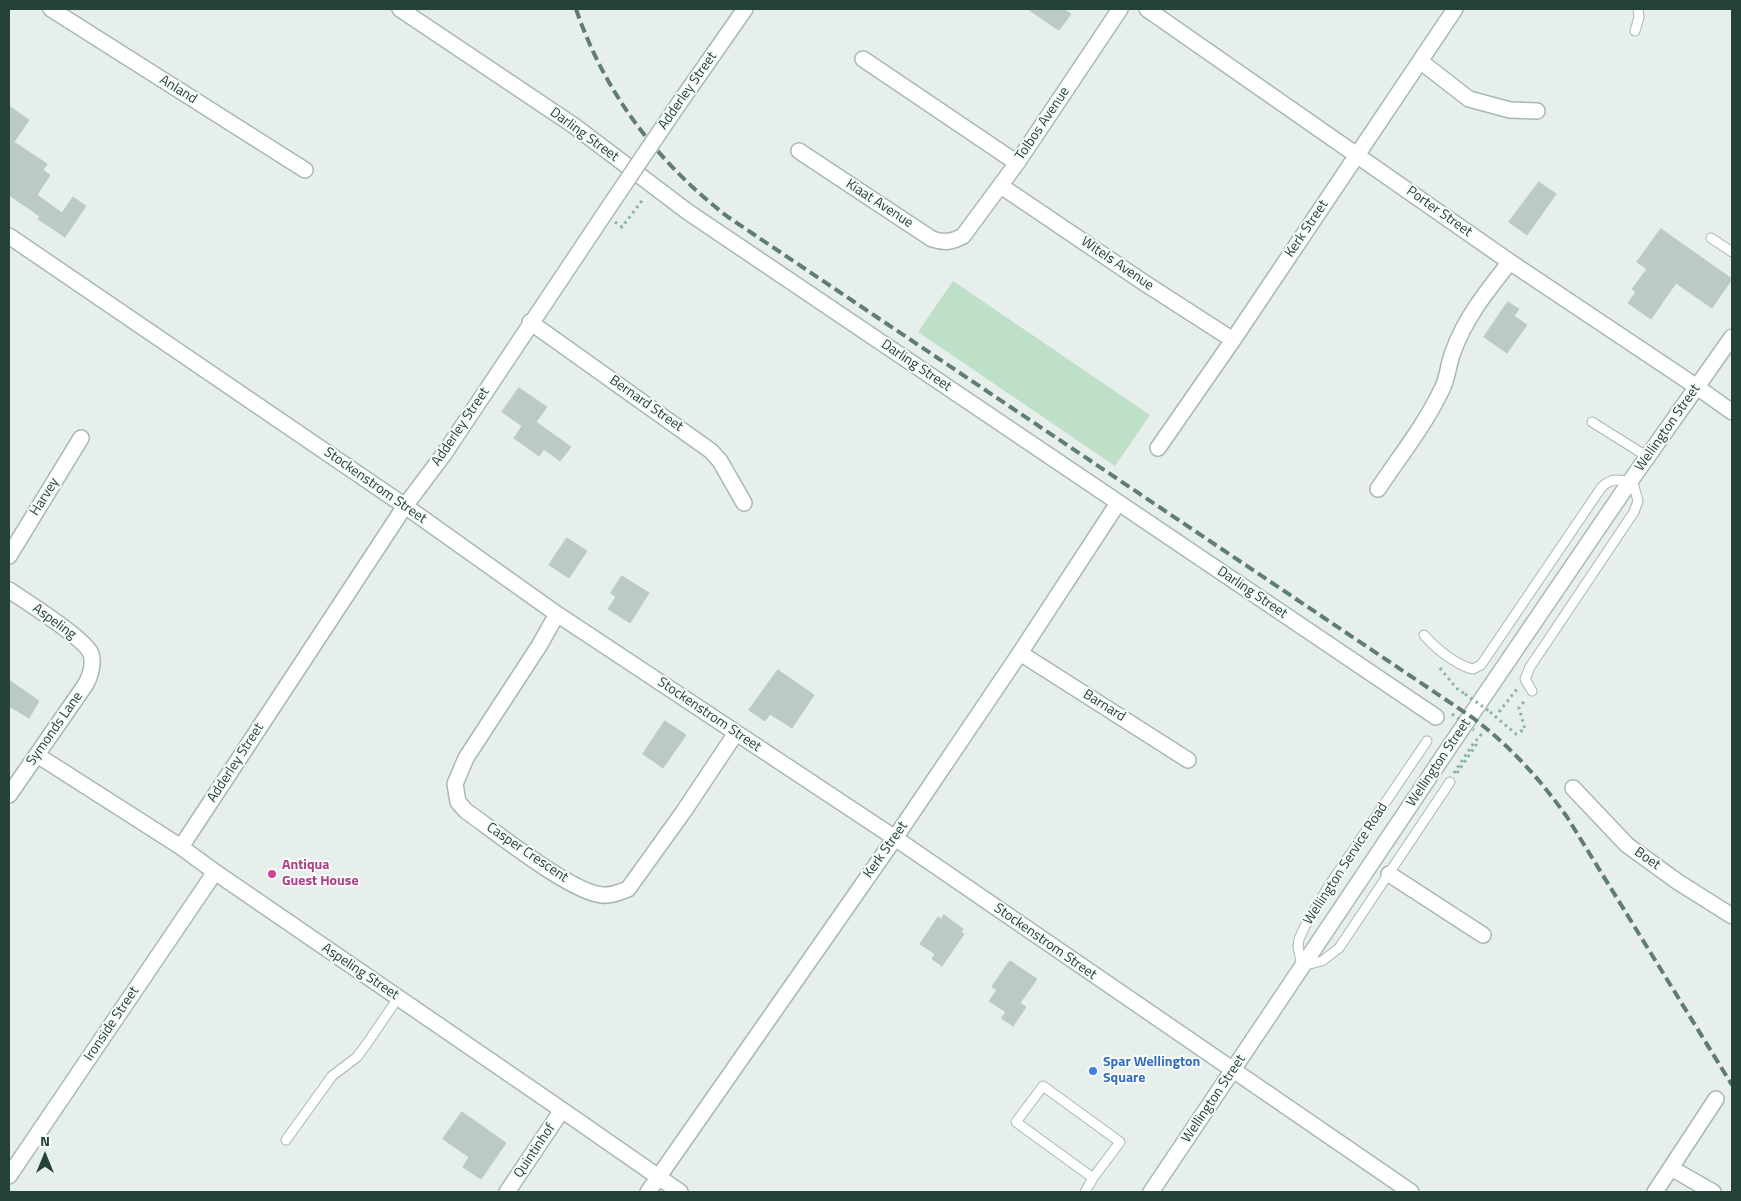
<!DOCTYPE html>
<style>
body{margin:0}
#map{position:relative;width:1741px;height:1201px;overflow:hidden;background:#e6efeb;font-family:"Titillium Web",sans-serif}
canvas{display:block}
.frame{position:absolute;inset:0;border:10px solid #24423a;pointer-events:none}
.north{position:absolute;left:20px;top:1131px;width:50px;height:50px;-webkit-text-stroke:4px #f7fbf9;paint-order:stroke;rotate:0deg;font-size:14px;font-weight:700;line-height:20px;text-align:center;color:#24423a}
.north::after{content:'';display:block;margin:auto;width:18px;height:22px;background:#24423a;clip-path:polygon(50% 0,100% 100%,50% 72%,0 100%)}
</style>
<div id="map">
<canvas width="1741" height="1201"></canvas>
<div class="frame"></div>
<div class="north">N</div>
</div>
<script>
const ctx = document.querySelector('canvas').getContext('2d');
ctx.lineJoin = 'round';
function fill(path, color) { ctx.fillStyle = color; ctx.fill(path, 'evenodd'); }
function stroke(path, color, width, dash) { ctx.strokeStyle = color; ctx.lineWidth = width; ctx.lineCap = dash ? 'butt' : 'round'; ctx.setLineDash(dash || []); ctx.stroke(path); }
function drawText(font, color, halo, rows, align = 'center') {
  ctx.font = font + ' "Titillium Web",sans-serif'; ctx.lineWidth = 4; ctx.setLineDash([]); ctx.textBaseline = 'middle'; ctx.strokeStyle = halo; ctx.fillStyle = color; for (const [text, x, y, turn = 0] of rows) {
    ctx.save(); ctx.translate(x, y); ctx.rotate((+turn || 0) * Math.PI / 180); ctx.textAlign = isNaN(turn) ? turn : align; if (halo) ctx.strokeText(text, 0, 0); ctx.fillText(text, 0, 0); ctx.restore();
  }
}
fill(new Path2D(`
 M 953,281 L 1150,415 L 1115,466 L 918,332 Z`), '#bfe0c8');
const building = new Path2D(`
 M 1028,9 L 1063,9 L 1071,14 L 1059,30 Z
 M 9,106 L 29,120 L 14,142 L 47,164 L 43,170 L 50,175 L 37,195 L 62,213 L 73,197 L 86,206 L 65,237 L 38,219 L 40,217 L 34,212 L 9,195 Z
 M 1539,182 L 1556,194 L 1527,235 L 1509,222 Z
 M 1661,229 L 1732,279 L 1712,308 L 1676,283 L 1651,319 L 1628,303 L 1636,292 L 1632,289 L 1647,269 L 1637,262 Z
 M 1508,302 L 1519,309 L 1514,316 L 1527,325 L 1507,353 L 1484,337 Z
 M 519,388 L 547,407 L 536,422 L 571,447 L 560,461 L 544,449 L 539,456 L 514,438 L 522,426 L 502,412 Z
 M 567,538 L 587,551 L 569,578 L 549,565 Z
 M 622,576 L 649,593 L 630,623 L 608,609 L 616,597 L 611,593 Z
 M 778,670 L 814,695 L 792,728 L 770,714 L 765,721 L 749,710 Z
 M 9,680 L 39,701 L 29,718 L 9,706 Z
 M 665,721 L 686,735 L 663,768 L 643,754 Z
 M 944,915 L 963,929 L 961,932 L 964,934 L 942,966 L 932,959 L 935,954 L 920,944 L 938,917 L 941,919 Z
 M 1010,961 L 1037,979 L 1020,1003 L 1026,1007 L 1013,1026 L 1001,1018 L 1006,1012 L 989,1001 L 997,990 L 992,987 Z
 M 462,1112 L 506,1143 L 481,1179 L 463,1167 L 469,1157 L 443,1139 Z`);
fill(building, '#bbcac4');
stroke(building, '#b8c9c2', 1);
const lane = new Path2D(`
 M 1635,31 L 1639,17 L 1638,9
 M 1711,238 L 1732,252
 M 1592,422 L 1648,457
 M 1424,635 C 1434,647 1457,666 1473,669 L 1481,665 L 1601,488 C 1609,479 1618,478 1629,483
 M 1532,691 L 1525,679 L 1530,667 L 1634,512 L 1638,501 L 1632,479
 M 1427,741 L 1328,887 L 1305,926 L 1299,939 L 1298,947 L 1302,966 L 1322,961 L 1339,948 L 1450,782
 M 286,1140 L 332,1076 L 357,1057 L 366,1045 L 398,998
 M 1085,1192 L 1093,1178 L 1120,1142 L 1043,1086 L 1016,1122 L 1093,1178`);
const street = new Path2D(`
 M 51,9 L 305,170
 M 400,9 L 573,125 L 688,212 L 1436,717
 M 1147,9 L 1510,262 L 1697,387 L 1732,412
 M 863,59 L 1017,163
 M 1420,61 L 1469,99 L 1510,110 L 1537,111
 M 678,105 L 745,9
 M 799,151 L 932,239 C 944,243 952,242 963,236 L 1017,163 L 1120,9
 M 1001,186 L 1143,282 L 1233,340
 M 9,236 L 405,506 L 557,614 L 895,838 L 1411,1192
 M 530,322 L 711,451 L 720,461 L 744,503
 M 1158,448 L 1233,340 L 1455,9
 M 1378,489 C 1400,456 1425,425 1442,389 C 1448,378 1448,364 1453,352 C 1465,318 1487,291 1510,262
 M 9,556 L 81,438
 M 9,590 C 25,601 86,639 91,654 C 94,664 90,676 86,684 L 9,795
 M 557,614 L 539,646 L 466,758 L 455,784 L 458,802 L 466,811 C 496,832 570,892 602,895 C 612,896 620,892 628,889 L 684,811 L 736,733
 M 1020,653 L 1188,760
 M 37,755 L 181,847 L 215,872 L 562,1110 L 680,1192
 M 1573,788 L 1627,845 L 1678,882 L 1732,916
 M 181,847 L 405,506 L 444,454 L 613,201
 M 1389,874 L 1483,935
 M 1671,1168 L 1713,1192
 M 9,1176 L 215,872
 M 507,1192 L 562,1110
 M 648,1192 L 895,838 L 1020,653 L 1118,503
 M 1151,1192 L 1448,749 L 1629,483 L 1732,337
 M 1655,1192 L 1716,1099`);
stroke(lane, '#a8b8b2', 11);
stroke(street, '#a8b8b2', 18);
stroke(new Path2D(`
 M 615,222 L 622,227 L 644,198
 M 1440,668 L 1456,688 L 1465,694
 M 1490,712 L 1516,734 L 1525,729 L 1519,708 L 1526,699
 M 1499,712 L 1517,689
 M 1454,773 L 1473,744 L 1481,735 L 1477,732
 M 1457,773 L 1478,742`), '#86b3a5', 3, [2.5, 4]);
stroke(lane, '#fff', 9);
stroke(street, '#fff', 15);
stroke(new Path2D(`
 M 576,9 C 605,94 658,163 728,217 L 1473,718 C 1510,746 1540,779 1567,817 L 1732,1085`), '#5f7d75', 4, [10, 5]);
const streetBridge = new Path2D(`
 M 613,201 L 678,105`);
stroke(streetBridge, '#a8b8b2', 18, []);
stroke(new Path2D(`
 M 1465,694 L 1489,711
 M 1452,714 L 1474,730`), '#86b3a5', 3, [2.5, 4]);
stroke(streetBridge, '#fff', 15);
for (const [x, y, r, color] of [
 [272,874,5,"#d1479c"],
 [1093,1071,5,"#3f7fe0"]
]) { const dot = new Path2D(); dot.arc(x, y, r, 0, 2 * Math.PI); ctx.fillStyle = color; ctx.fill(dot); stroke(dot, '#f7fbf9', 2); }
drawText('14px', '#24423a', '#f7fbf9', [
 ["Anland",178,90,32],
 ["Adderley Street",688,91,-55],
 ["Tolbos Avenue",1043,124,-56],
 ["Darling Street",584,135,36],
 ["Kiaat Avenue",879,204,33],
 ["Porter Street",1439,212,35],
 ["Kerk Street",1307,229,-56],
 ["Witels Avenue",1117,264,34],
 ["Darling Street",916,366,34],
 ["Bernard Street",646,404,35],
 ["Adderley Street",461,427,-56],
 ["Wellington Street",1668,428,-55],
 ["Stockenstrom Street",375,486,35],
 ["Harvey",45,497,-58],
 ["Darling Street",1252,593,34],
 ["Aspeling",54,622,36],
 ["Barnard",1104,706,32],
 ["Stockenstrom Street",709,715,34],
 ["Symonds Lane",55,729,-55],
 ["Adderley Street",236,763,-57],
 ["Wellington Street",1439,763,-56],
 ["Kerk Street",886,850,-55],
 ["Casper Crescent",527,853,34],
 ["Boet",1647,859,35],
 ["Wellington Service Road",1346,864,-57],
 ["Stockenstrom Street",1045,942,35],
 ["Aspeling Street",360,972,34],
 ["Ironside Street",112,1024,-56],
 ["Wellington Street",1214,1099,-56],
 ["Quintinhof",535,1151,-56]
]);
drawText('bold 14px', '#b23c85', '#f7fbf9', [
 ["Antiqua",282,866],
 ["Guest House",282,882]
], 'left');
drawText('bold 14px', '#366cbe', '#f7fbf9', [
 ["Spar Wellington",1103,1063],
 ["Square",1103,1079]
], 'left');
</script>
